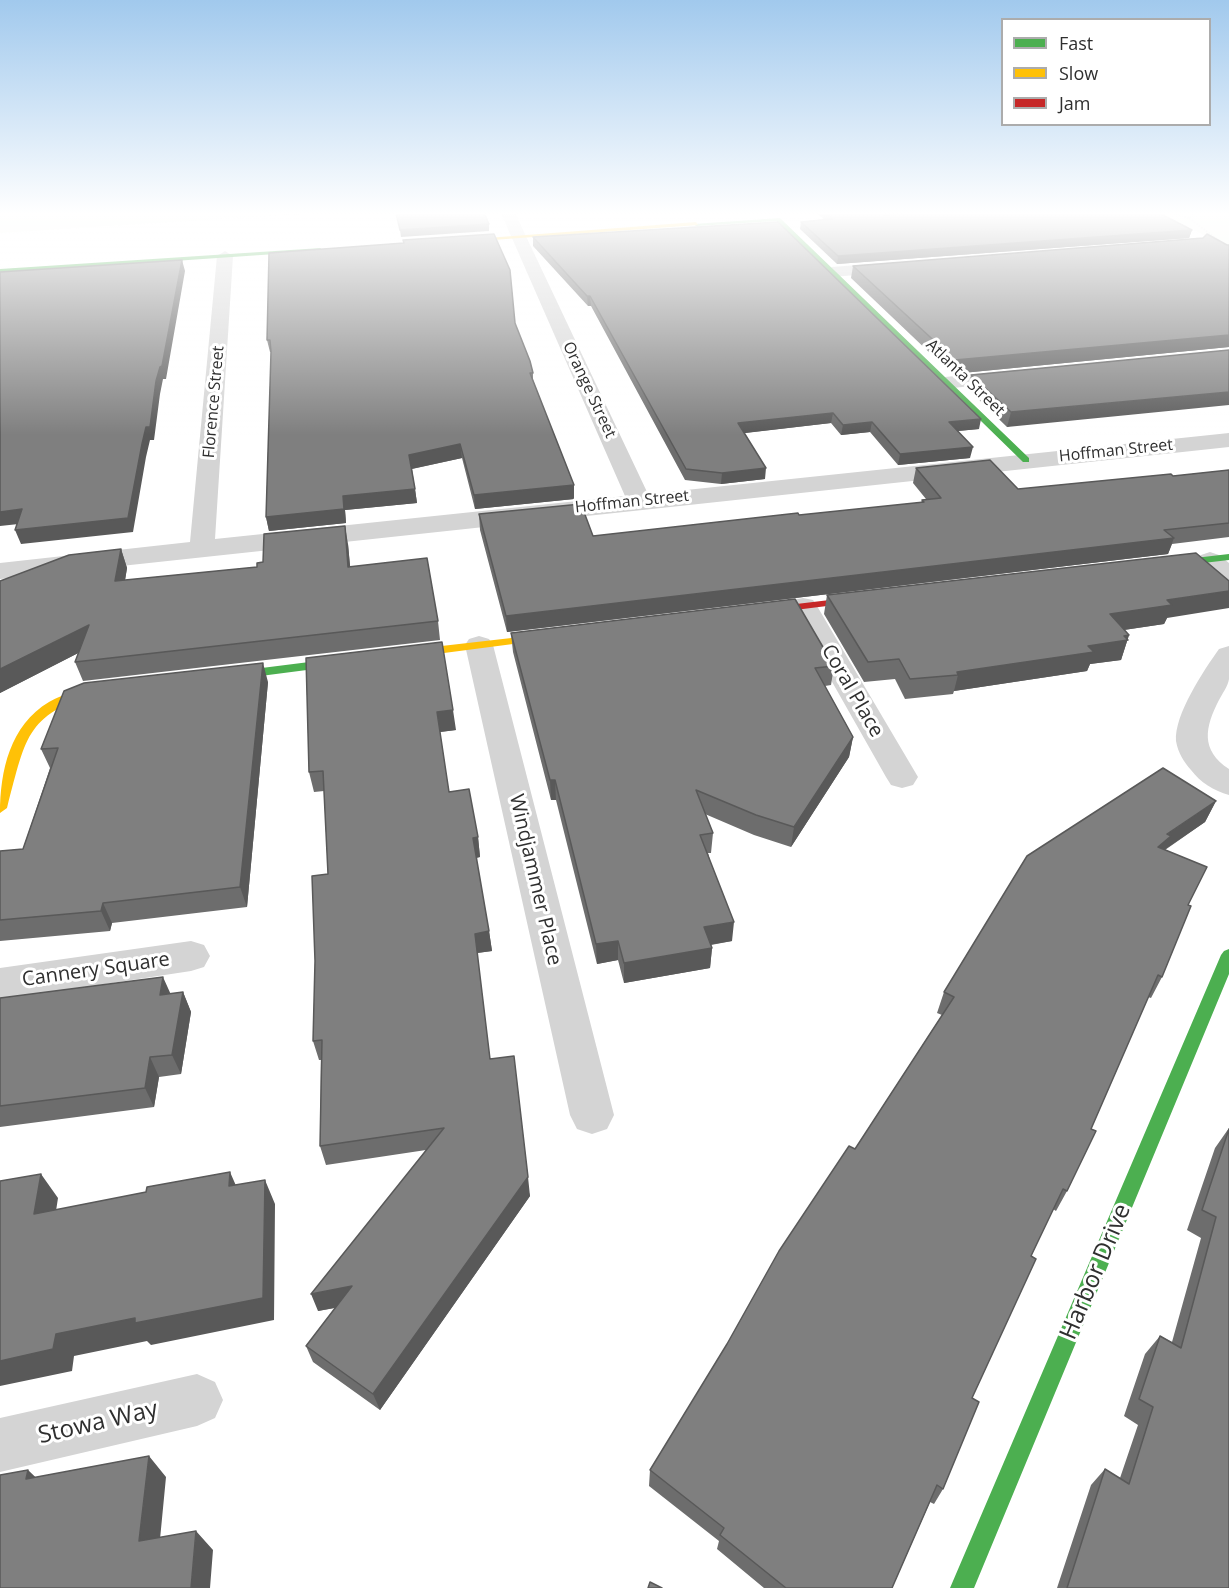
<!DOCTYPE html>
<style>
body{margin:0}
#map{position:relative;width:1229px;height:1588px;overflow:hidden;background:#fff;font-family:"Open Sans",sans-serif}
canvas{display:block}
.legend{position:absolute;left:1001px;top:18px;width:210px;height:108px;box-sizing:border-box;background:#fff;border:2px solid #acacac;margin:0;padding:8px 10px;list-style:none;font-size:18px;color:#2f2f2f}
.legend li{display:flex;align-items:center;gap:12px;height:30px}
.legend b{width:30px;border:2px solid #acacac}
</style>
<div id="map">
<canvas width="1229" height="1588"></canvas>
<ul class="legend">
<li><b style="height:8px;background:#4caf50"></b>Fast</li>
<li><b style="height:8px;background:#ffc107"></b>Slow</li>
<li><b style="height:8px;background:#c62828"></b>Jam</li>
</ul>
</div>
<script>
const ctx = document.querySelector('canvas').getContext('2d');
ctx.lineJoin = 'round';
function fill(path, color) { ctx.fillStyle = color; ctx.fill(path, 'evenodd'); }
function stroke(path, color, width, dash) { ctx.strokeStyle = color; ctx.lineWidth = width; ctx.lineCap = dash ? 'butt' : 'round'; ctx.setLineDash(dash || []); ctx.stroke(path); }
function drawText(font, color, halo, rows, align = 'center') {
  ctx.font = font + ' "Open Sans",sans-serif'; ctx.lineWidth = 6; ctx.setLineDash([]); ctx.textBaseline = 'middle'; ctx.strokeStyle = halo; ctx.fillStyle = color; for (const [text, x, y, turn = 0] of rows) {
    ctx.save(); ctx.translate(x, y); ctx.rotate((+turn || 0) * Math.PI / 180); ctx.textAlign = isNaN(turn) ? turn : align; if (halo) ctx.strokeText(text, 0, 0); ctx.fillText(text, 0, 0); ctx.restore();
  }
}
fill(new Path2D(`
 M 0,213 L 315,213 L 0,233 Z
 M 1159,213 L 1229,213 L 1229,247 Z`), '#f1f6ec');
stroke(new Path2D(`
 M 1173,213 L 1189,218
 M 1196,213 L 1189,218 L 1222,243`), '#d4d4d4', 2, [1.5, 1.5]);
fill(new Path2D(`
 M 501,213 L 515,213 L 648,494 L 1229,433 L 1229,447 L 0,579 L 0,563 L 190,542 L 217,256 L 225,251 L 233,256 L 215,539 L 625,496 Z
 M 897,262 L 903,263 L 905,267 L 903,271 L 832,277 L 824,272 L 832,267 Z
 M 1015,370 L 1022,372 L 1025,376 L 1022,380 L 945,389 L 938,387 L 935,383 L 938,379 L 945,377 Z
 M 1210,552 L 1219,555 L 1229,563 L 1229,584 L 1220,582 L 1197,560 L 1201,555 Z
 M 803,598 L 813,600 L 817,606 L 918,777 L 913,785 L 902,788 L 891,785 L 886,777 L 789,606 L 793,600 Z
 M 479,636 L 489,639 L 493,645 L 614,1115 L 607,1129 L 592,1134 L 577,1129 L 570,1115 L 465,645 L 469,639 Z
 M 1229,646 C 1229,657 1229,669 1229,679 C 1228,686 1222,694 1219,700 C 1205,727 1200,750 1229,769 L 1229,795 C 1214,791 1200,782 1191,770 C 1184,762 1178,753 1176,741 C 1174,715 1204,670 1219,649 Z
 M 191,941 L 204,945 L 210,956 L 204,967 L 191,971 L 0,1000 L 0,968 Z
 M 197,1374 L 215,1382 L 223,1400 L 215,1418 L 197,1426 L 0,1472 L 0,1418 Z`), '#d4d4d4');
fill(new Path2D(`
 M 780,218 L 1029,458 L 1029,462 L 1023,462 L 776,221 L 696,226 L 693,224 Z
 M 321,248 L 319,251 L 0,273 L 0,269 Z
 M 1229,554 L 1229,560 L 1160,568 L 1155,565 L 1160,562 Z
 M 349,657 L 353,658 L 355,661 L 353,664 L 222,681 L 216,677 L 222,673 Z
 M 1229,949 L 1229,974 L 974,1588 L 950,1588 L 1221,955 L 1224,951 Z`), '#4caf50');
fill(new Path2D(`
 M 696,222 L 698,225 L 451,243 L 448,241 Z
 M 555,633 L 559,634 L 559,638 L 398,659 L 392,655 L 398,651 Z
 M 102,684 L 108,688 L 106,691 C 26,713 27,733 7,808 L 0,813 C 0,771 10,725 49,702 C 65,693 84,689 102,684 Z`), '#ffc107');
fill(new Path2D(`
 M 871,595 L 876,598 L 875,600 L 755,615 L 749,612 L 755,609 Z`), '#c62828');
fill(new Path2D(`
 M 817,213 L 882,213 L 884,215 L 1192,230 L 1189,238 L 837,264 L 800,229 L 801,222 L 824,219 Z
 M 533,237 L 979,429 L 958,431 L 970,458 L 898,465 L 870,432 L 841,435 L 831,423 L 744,433 L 765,479 L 721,484 L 685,480 L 591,306 L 588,306 L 533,246 Z
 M 1227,245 L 1229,245 L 1229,347 L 952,374 L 851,278 L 853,266 Z
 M 515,323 L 533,373 L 533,380 L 574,499 L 475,509 L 462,458 L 412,469 L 417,503 L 345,510 L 346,523 L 269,531 L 266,517 L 271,352 L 270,352 L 267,340 Z
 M 1229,350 L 1007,427 L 968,389 L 971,375 Z
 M 916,468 L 1018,489 L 1173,476 L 1229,470 L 1229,537 L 1172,544 L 1168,554 L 507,632 L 480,530 L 479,514 L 593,536 L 921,503 L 922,500 L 926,499 L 913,483 Z
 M 348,544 L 350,567 L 438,621 L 440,640 L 83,681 L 75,662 L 78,653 L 0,693 L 0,581 L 121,549 L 127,568 L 125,580 L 257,567 L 263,562 Z
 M 827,595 L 1167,618 L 1164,624 L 1124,630 L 1129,635 L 1121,660 L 1090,664 L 1087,671 L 954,691 L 953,694 L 905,699 L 895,679 L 864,682 L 824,614 Z
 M 511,633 L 834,666 L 831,685 L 825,686 L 853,737 L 849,757 L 791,847 L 754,835 L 705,814 L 713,833 L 711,853 L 708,853 L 732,941 L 711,945 L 712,948 L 710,968 L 624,983 L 618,960 L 597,964 L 556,800 L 551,800 L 513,652 Z
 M 306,658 L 456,730 L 440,732 L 449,792 L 478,837 L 480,857 L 476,858 L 489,931 L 492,951 L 477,953 L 490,1059 L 530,1196 L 380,1410 L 313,1362 L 306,1346 L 335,1308 L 318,1311 L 426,1150 L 326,1165 L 320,1146 L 321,1060 L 319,1060 L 313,1041 L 328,874 L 324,791 L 314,792 L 309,772 Z
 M 268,682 L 247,907 L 112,923 L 110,931 L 0,941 L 0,853 L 23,849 L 50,768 L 41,749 Z
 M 1216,801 L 1205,822 L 1165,850 L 1188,905 L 1162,977 L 1151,998 L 1148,997 L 1091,1129 L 1067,1191 L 1056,1211 L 1053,1209 L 1031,1256 L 972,1398 L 943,1489 L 934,1504 L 930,1502 L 892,1588 L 764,1588 L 717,1549 L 719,1541 L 649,1486 L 650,1470 L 855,1149 L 942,1015 L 937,1013 L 944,992 Z
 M 183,992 L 191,1012 L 181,1074 L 159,1077 L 154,1107 L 0,1127 L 0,998 L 171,994 Z
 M 1229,1128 L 1229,1588 L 1057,1588 L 1091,1485 L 1105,1469 L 1120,1478 L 1138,1425 L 1124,1416 L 1145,1354 L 1160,1336 L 1172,1342 L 1201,1238 L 1187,1230 L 1215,1148 Z`), '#6d6d6d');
fill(new Path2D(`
 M 489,224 L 489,231 L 401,237 L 400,230 Z
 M 1192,230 L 1189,238 L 837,264 L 838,256 Z
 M 182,260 L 185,271 L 166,379 L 163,379 L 160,394 L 154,440 L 150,440 L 146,457 L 133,532 L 21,544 L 15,530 L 142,444 L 156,381 Z
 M 587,296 L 590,296 L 591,306 L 588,306 Z
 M 1229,335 L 1229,347 L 952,374 L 955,360 Z
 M 1229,392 L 1229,405 L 1007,427 L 1011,412 Z
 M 833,413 L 831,423 L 737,434 L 738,423 Z
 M 981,419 L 979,429 L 947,432 L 949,422 Z
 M 872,422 L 870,432 L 841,435 L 843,425 Z
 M 460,444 L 462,458 L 411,469 L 409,455 Z
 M 973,447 L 970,458 L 898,465 L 900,454 Z
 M 766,468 L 765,479 L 721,484 L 722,473 Z
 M 574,485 L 574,499 L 475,509 L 474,495 Z
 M 415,489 L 417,503 L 345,510 L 346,523 L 269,531 L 266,517 L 343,496 Z
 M 22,509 L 28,523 L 0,526 L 0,512 Z
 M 345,526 L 348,544 L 352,586 L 348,567 Z
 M 1174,538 L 1168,554 L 507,632 L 506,616 Z
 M 121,549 L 127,568 L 122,599 L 115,581 Z
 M 1229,591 L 1229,608 L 1167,618 L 1164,624 L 1103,633 L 1110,614 L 1167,600 Z
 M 89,625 L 96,644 L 0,693 L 0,669 Z
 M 1129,635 L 1121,660 L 1090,664 L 1087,671 L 954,691 L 958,675 L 957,672 L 1088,646 Z
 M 263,663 L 268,682 L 247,907 L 240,887 Z
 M 453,710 L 456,730 L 440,732 L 437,712 Z
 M 853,737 L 849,757 L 791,847 L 794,827 Z
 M 550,780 L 555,780 L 556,800 L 551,800 Z
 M 1216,801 L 1205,822 L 1164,850 L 1158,847 L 1167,834 Z
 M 478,837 L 480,857 L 475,858 L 473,838 Z
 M 103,903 L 112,923 L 110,931 L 101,911 Z
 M 734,922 L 732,941 L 702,946 L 704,927 Z
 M 489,931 L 492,951 L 477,953 L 475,934 Z
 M 618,941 L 618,960 L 597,964 L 596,944 Z
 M 712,948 L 710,968 L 624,983 L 624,963 Z
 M 163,977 L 172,997 L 160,995 Z
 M 183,992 L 191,1012 L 181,1074 L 172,1055 Z
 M 150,1057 L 159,1077 L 154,1107 L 145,1088 Z
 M 230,1172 L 241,1197 L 229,1186 Z
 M 41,1174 L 58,1198 L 52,1237 L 34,1214 Z
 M 528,1177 L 530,1196 L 380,1410 L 373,1394 Z
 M 265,1180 L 275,1204 L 274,1320 L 151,1345 L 147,1341 L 74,1356 L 72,1371 L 0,1386 L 0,1361 L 56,1334 Z
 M 352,1286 L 359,1303 L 318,1311 L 311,1294 Z
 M 149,1456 L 166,1477 L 158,1560 L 139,1541 Z
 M 28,1470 L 50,1491 L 26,1479 Z
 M 196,1531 L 213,1550 L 210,1588 L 191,1588 Z`), '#595959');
const building = new Path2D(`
 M 396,213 L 484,213 L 489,224 L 400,230 Z
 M 826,213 L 882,213 L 884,215 L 915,213 L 1159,213 L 1192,230 L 838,256 L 801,222 L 833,219 Z
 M 778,222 L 981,419 L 949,422 L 973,447 L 900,454 L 872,422 L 843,425 L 833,413 L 738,423 L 766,468 L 722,473 L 686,469 L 590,296 L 587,296 L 533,237 Z
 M 494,234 L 510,270 L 515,323 L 530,361 L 533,373 L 530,373 L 574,485 L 474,495 L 460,444 L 409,455 L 415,489 L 343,496 L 344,509 L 266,517 L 271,352 L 270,340 L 267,340 L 269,253 L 404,243 L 403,240 Z
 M 1207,234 L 1227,245 L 1229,245 L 1229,335 L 955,360 L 853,266 L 1203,238 Z
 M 182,260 L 162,366 L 160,367 L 156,381 L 150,427 L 146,427 L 142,444 L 128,518 L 15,530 L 22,509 L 0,512 L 0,272 Z
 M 1229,350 L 1229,392 L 1011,412 L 971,375 Z
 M 990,460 L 1018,489 L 1171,474 L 1173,476 L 1229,470 L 1229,523 L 1164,530 L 1174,538 L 506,616 L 479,514 L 581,504 L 593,536 L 798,513 L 799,515 L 924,502 L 922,500 L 941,498 L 916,468 Z
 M 345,526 L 348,567 L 427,558 L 438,621 L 75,662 L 89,625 L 0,669 L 0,581 L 69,555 L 121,549 L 115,581 L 257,567 L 257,563 L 263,562 L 264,534 Z
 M 1196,553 L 1229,581 L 1229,591 L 1167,600 L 1172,605 L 1110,614 L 1129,635 L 1124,636 L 1128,640 L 1088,646 L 1094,652 L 957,672 L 958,675 L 910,679 L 899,659 L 868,662 L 827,595 Z
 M 795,599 L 834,666 L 815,668 L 853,737 L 794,827 L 756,815 L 696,790 L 713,833 L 700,835 L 734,922 L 704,927 L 712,948 L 624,963 L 618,941 L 596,944 L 555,780 L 550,780 L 511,633 Z
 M 442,642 L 453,710 L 437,712 L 449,792 L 469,789 L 478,837 L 473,838 L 489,931 L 475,934 L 490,1059 L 514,1056 L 528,1177 L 373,1394 L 306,1346 L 352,1286 L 311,1294 L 444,1128 L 320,1146 L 322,1040 L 313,1041 L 315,961 L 312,876 L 328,874 L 323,771 L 309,772 L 306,658 Z
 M 263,663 L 240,887 L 103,903 L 101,911 L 0,920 L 0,851 L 23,849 L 58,748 L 41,749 L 64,691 L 84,683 Z
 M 1163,768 L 1216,801 L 1167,834 L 1171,836 L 1158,847 L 1207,867 L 1188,905 L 1191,906 L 1162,977 L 1158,975 L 1091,1129 L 1096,1131 L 1067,1191 L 1063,1189 L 1031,1256 L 1036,1259 L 972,1398 L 979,1402 L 943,1489 L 937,1485 L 892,1588 L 786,1588 L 720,1535 L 724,1528 L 650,1470 L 727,1344 L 779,1251 L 849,1146 L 855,1149 L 954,997 L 944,992 L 1027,856 Z
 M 163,977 L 160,995 L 183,992 L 172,1055 L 150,1057 L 145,1088 L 0,1106 L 0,998 Z
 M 1229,1129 L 1229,1588 L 1067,1588 L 1105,1469 L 1129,1484 L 1153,1407 L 1139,1399 L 1160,1336 L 1181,1348 L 1216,1217 L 1202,1210 Z
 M 230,1172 L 229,1186 L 265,1180 L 263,1298 L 135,1323 L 135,1318 L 56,1334 L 53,1349 L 0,1361 L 0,1181 L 41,1174 L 34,1214 L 146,1192 L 147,1187 Z
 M 149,1456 L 139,1541 L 196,1531 L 191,1588 L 0,1588 L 0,1475 L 28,1470 L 26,1479 Z
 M 650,1582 L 662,1588 L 648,1588 Z`);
fill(building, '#7f7f7f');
stroke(building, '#595959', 1.5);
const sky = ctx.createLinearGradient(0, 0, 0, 435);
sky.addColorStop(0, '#a1c9ed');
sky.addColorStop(0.49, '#fff');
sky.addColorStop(1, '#ffffff00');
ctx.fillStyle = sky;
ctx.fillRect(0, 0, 1229, 435);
drawText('16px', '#2f2f2f', '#fff', [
 ["Atlanta Street",965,378,44],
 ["Orange Street",589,390,65],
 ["Florence Street",214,402,-85],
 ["Hoffman Street",1116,451,-6],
 ["Hoffman Street",632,502,-6]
]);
drawText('20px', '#2f2f2f', '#fff', [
 ["Coral Place",852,691,60],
 ["Windjammer Place",535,880,77],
 ["Cannery Square",96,970,-8]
]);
drawText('24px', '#2f2f2f', '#fff', [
 ["Harbor Drive",1096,1272,-67],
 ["Stowa Way",98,1423,-13]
]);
</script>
